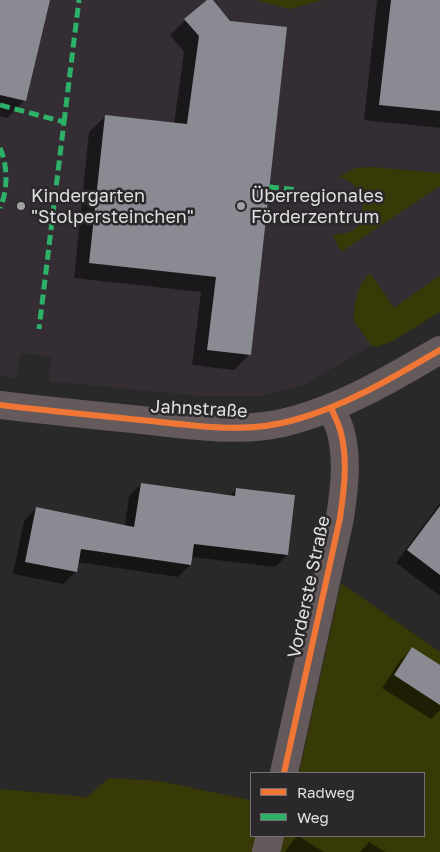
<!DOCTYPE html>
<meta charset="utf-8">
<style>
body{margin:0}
#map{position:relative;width:440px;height:852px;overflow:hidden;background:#292929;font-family:"Golos Text",sans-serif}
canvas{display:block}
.legend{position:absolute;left:250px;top:772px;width:175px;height:65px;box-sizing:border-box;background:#2a282a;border:1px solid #737173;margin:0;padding:6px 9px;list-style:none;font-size:15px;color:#e1dfe1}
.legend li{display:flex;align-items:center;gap:10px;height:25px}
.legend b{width:25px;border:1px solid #737173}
</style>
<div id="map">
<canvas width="440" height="852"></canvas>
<ul class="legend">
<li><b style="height:6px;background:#f07635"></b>Radweg</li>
<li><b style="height:6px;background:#2db169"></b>Weg</li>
</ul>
</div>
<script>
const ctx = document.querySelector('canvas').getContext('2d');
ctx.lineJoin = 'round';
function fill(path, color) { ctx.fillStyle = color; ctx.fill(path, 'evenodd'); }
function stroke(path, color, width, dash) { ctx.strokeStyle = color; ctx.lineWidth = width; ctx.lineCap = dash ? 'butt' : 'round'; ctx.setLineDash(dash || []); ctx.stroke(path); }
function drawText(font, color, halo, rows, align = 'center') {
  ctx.font = font + ' "Golos Text",sans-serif'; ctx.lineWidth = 5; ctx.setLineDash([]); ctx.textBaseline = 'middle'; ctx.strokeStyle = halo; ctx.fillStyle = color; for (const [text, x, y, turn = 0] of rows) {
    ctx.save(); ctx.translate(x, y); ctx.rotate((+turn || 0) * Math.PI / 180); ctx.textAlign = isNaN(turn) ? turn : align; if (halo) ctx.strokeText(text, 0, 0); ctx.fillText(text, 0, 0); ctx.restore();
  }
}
fill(new Path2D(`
 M 0,0 L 440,0 L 440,300 L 359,353 L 305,384 L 262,396 L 202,396 L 49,381 L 51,357 L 20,353 L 17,378 L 0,376 Z`), '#342e34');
fill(new Path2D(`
 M 255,0 L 324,0 L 289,9 Z
 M 372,167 L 440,173 L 440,186 L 341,252 L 333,235 C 341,234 350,233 356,228 C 368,215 363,192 350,182 C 347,180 342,178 339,177 L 355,168 Z
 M 370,273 L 394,308 L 440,275 L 440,312 L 391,342 L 376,347 L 371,345 L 354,321 L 354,308 L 357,295 L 361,284 Z
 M 341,583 L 440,652 L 440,852 L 0,852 L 0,789 L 87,797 L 109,778 L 159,781 L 251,800 L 251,836 L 424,836 L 424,773 L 299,773 Z`), '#373906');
fill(new Path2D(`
 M 0,0 L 49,0 L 25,100 L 7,118 L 0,116 Z
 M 209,0 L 211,0 L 250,354 L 234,370 L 192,365 L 201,292 L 74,278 L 89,132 L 105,117 L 174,124 L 184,52 L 170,35 L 185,20 Z
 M 377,0 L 440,0 L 440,128 L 364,120 Z
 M 141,484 L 229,497 L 236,489 L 287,555 L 275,567 L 191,557 L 190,565 L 178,577 L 77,562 L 76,572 L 63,584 L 13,574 L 24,521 L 36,508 L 125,526 L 129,496 Z
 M 440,503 L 440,596 L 396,563 Z
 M 412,649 L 440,667 L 440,710 L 431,719 L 382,688 L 400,661 Z
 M 298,836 L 324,852 L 285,852 L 291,843 Z
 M 369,842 L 385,852 L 360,852 Z`), '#0007');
fill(new Path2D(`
 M 0,0 L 50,0 L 26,101 L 0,95 Z
 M 207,0 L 213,0 L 230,21 L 287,27 L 251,355 L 207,350 L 216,277 L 89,263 L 105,115 L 187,124 L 199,36 L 184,19 Z
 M 391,0 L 440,0 L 440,111 L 379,105 Z
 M 141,483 L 235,496 L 236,488 L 295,495 L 288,555 L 194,544 L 191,565 L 81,549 L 77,572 L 25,562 L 36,507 L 134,527 Z
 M 440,506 L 440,575 L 407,550 Z
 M 412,647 L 440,665 L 440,705 L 394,675 Z`), '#8a8a93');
stroke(new Path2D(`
 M 0,405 C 50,411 100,416 151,421 C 198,426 247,434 294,420 C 346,406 394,377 440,350
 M 284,773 L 340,518 C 344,490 348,461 341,433 C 339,424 334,416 331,407
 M 266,852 L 270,836`), '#655a5b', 28);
stroke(new Path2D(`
 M 0,105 L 64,122 L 39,329
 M 64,122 L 79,0
 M 0,148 C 8,166 8,190 0,208
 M 269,187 L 299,190`), '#2db169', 5, [10, 5]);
stroke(new Path2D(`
 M 0,405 C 50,411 100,416 151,421 C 198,426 247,434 294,420 C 346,406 394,377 440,350
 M 284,773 L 340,518 C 344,490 348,461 341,433 C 339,424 334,416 331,407`), '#f07635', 6);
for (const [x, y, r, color] of [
 [21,206,5,"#a19fa1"],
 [241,206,5,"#a19fa1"]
]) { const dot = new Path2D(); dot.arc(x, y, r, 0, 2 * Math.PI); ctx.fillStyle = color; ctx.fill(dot); stroke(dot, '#2a282a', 2); }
drawText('18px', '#e1dfe1', '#2a282a', [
 ["Kindergarten",31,196],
 ["\"Stolpersteinchen\"",31,217],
 ["Überregionales",251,196],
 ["Förderzentrum",251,217]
], 'left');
drawText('18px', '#e1dfe1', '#2a282a', [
 ["Jahnstraße",199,409,3],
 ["Vorderste Straße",309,587,-78]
]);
</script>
